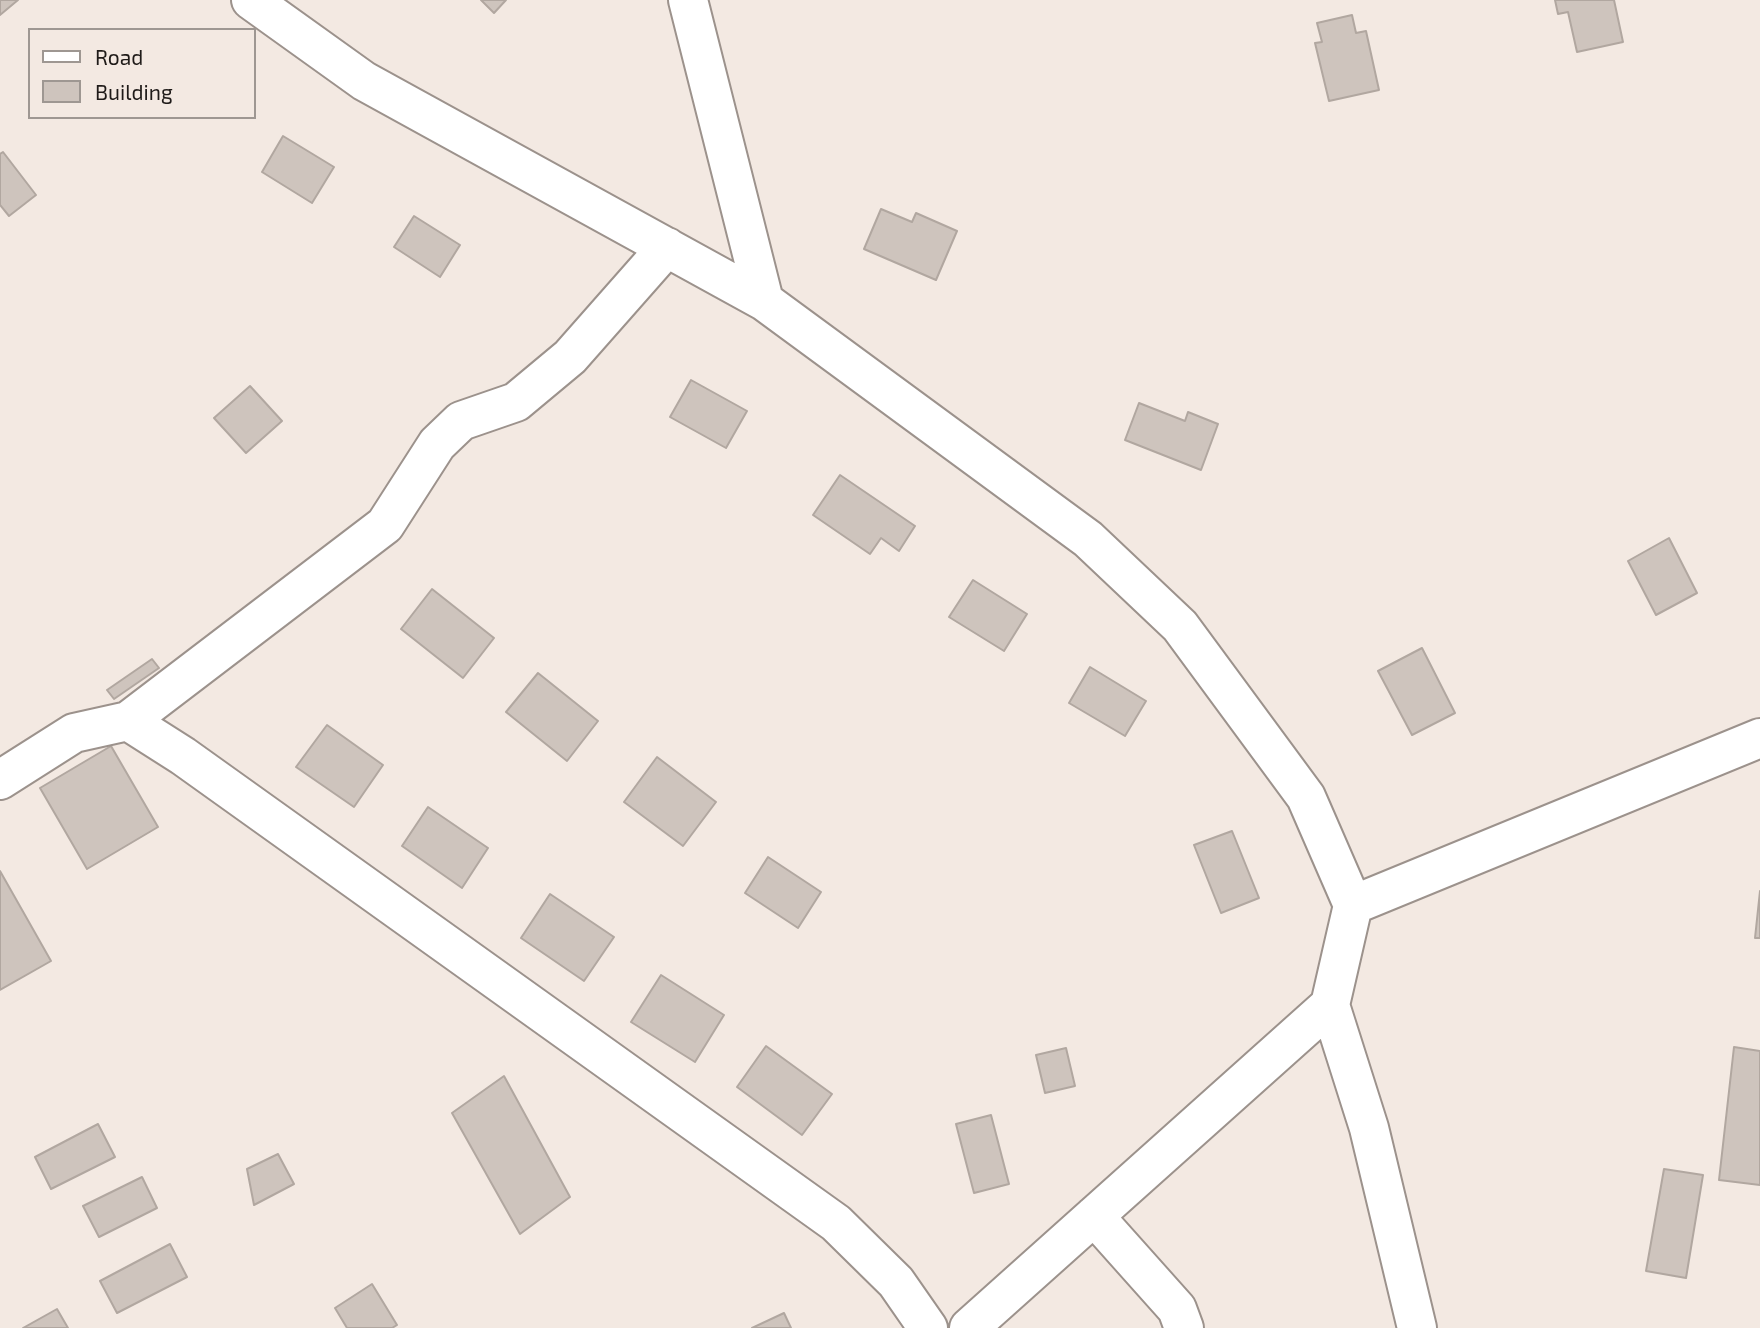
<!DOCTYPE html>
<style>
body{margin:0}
#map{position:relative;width:1760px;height:1328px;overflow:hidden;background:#f3e9e2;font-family:"Exo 2",sans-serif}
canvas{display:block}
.legend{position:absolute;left:28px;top:28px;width:228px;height:91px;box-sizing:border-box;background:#f3e9e2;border:2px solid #9e9792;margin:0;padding:9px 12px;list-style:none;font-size:21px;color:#1f1b19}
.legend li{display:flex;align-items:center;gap:14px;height:35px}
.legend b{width:35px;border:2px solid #9e9792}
</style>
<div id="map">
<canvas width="1760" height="1328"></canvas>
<ul class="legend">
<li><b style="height:9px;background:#fff"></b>Road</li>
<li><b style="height:19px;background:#cec4bd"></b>Building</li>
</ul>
</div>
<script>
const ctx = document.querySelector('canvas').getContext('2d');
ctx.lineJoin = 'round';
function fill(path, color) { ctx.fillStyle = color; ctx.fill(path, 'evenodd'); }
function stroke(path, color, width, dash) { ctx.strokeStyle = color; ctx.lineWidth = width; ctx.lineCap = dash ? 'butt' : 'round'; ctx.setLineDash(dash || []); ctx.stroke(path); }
const building = new Path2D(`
 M 0,0 L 18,0 L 0,15 Z
 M 481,0 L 506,0 L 494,13 Z
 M 1555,0 L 1614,0 L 1623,42 L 1577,52 L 1568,12 L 1558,14 Z
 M 1352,15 L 1356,33 L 1366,31 L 1379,90 L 1329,101 L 1315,43 L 1322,42 L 1317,23 Z
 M 283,136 L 334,167 L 312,203 L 262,172 Z
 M 3,152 L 36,195 L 9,216 L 0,205 L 0,154 Z
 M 881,209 L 912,222 L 916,213 L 957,231 L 936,280 L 864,249 Z
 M 414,216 L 460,245 L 440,277 L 394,247 Z
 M 691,380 L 747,411 L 726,448 L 670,417 Z
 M 250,386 L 282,421 L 246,453 L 214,418 Z
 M 1139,403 L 1185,421 L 1188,412 L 1218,424 L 1201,470 L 1125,440 Z
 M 840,475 L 915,526 L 899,551 L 881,538 L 870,554 L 813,515 Z
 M 1669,538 L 1697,593 L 1656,615 L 1628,561 Z
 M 973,580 L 1027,614 L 1004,651 L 949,617 Z
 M 432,589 L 494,638 L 463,678 L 401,629 Z
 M 1422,648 L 1455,713 L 1412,735 L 1378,671 Z
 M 152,659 L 159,668 L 114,699 L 107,690 Z
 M 1090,667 L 1146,701 L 1125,736 L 1069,703 Z
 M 538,673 L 598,721 L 567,761 L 506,712 Z
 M 327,725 L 383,765 L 354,807 L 296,767 Z
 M 111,746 L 158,827 L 87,869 L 40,788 Z
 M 657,757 L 716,802 L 683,846 L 624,802 Z
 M 428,807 L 488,848 L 462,888 L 402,846 Z
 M 1232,831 L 1259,898 L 1221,913 L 1194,845 Z
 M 768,857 L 821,892 L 798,928 L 745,893 Z
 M 0,871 L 51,961 L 0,990 Z
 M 1760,891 L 1760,938 L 1755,938 Z
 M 550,894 L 614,937 L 584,981 L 521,938 Z
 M 661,975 L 724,1015 L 695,1062 L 631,1022 Z
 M 766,1046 L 832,1094 L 802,1135 L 737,1087 Z
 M 1734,1047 L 1760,1051 L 1760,1185 L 1719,1180 Z
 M 1066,1048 L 1075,1086 L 1045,1093 L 1036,1055 Z
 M 504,1076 L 570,1197 L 520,1234 L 452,1113 Z
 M 991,1115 L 1009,1184 L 974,1193 L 956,1124 Z
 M 98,1124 L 115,1157 L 51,1189 L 35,1157 Z
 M 278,1154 L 294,1184 L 254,1205 L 247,1169 Z
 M 1664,1169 L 1703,1175 L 1686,1278 L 1646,1271 Z
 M 142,1177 L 157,1208 L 99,1237 L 83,1206 Z
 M 170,1244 L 187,1277 L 117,1313 L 100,1281 Z
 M 372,1284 L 397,1325 L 392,1328 L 347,1328 L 335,1308 Z
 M 57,1309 L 68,1328 L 23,1328 Z
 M 784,1313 L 791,1328 L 752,1328 Z`);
fill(building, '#cec4bd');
stroke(building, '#b1a7a0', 2);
const minor = new Path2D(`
 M 251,0 L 364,81 L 764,301
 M 688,0 L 764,301 L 1088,539 L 1180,626 L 1306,797 L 1353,905 L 1330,1005 L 1369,1128 L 1417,1328
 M 128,721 L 385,525 L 437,444 L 461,421 L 516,402 L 570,357 L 667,247
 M 0,780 L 74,733 L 128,721 L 183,756 L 836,1223 L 896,1282 L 928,1328
 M 1353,905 L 1760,738
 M 1094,1216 L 1177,1309 L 1184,1328
 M 969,1328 L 1330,1005`);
stroke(minor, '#9c928c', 42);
stroke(minor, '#fff', 38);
</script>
